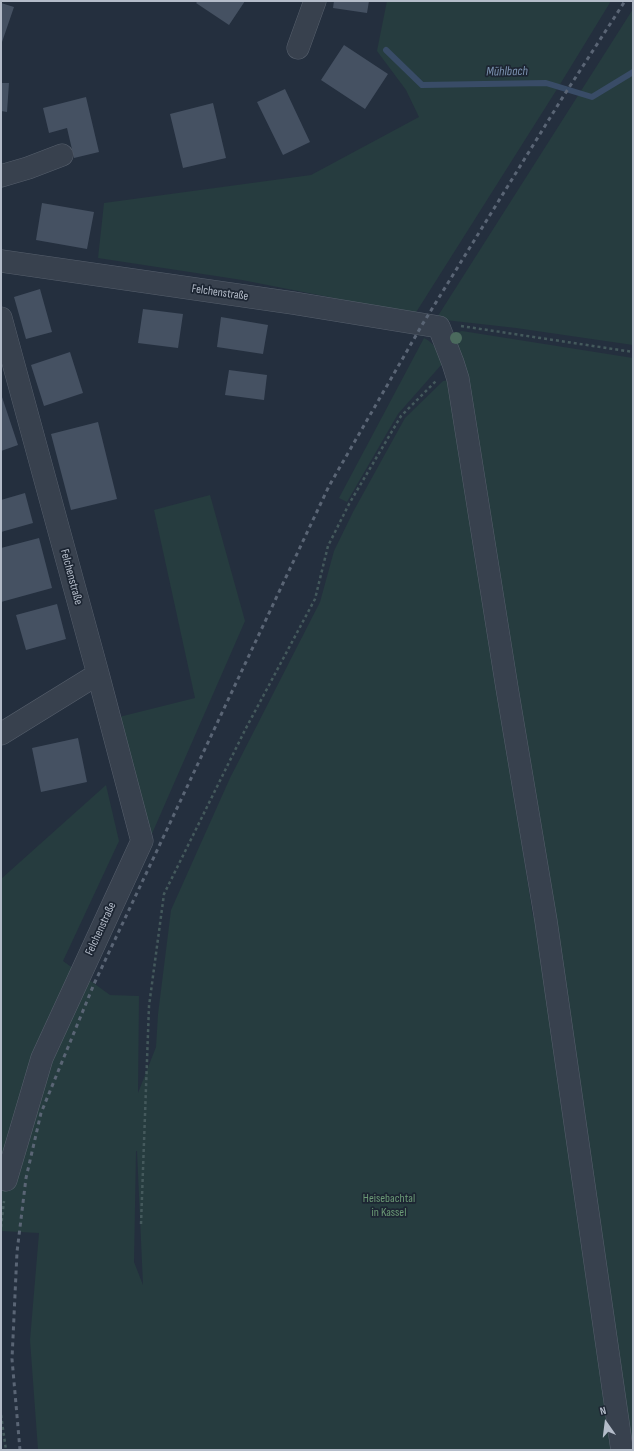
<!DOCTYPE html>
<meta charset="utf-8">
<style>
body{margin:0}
#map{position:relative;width:634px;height:1451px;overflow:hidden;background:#242f3e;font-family:"Sofia Sans Condensed",sans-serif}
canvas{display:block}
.frame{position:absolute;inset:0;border:2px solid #b4bcc9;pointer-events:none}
.north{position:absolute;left:586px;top:1403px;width:40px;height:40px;-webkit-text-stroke:3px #1d2633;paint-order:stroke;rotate:346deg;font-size:11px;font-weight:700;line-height:16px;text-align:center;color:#b4bcc9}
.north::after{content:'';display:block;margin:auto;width:14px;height:18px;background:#b4bcc9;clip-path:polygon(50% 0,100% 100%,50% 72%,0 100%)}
</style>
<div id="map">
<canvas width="634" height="1451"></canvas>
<div class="frame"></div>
<div class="north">N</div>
</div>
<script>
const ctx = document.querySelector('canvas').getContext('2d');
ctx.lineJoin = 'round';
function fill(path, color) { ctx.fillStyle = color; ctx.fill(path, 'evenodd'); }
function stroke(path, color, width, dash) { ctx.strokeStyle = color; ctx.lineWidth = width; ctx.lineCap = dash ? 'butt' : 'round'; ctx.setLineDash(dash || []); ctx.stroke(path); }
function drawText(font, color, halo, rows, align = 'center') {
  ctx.font = font + ' "Sofia Sans Condensed",sans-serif'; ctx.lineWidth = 3.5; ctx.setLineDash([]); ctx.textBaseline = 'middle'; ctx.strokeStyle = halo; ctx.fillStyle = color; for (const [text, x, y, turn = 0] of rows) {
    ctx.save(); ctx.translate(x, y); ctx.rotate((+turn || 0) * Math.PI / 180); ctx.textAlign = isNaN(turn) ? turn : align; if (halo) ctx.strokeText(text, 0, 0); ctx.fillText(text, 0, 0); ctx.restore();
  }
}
fill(new Path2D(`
 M 387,1 L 611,1 L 559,86 L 415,314 L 242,280 L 98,258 L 104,203 L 311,175 L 419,117 L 406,90 L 377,51 Z
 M 633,9 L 633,345 L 516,328 L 436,319 Z
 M 462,331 L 633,358 L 633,1450 L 38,1450 L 30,1340 L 39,1233 L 1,1231 L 1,879 L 106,785 L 119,841 L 63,961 L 110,995 L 139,996 L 138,1093 L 156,1047 L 158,1014 L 171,910 L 230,778 L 320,602 L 334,551 L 353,512 L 405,418 L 443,381 L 451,380 L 533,917 L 553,913 L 451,337 L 454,333 ZM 136,1151 L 137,1151 L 143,1285 L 134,1262 Z
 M 424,338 C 436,344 438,352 442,364 L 398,414 L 347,502 L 339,498 Z
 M 210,495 L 245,621 L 151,836 L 119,717 L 195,698 L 154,510 Z`), '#263c3f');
stroke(new Path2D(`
 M 386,50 L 422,85 L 546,83 L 592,97 L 633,72`), '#394c67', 6);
fill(new Path2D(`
 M 198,1 L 245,1 L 229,25 L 196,3 Z
 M 334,1 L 369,1 L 367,13 L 333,8 Z
 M 1,3 L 14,7 L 1,45 Z
 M 344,45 L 388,74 L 365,109 L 321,80 Z
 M 1,83 L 9,83 L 7,112 L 1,111 Z
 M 285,89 L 310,142 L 283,155 L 257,102 Z
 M 86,97 L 99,152 L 74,158 L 67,128 L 49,133 L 43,108 Z
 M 213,103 L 226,158 L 183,168 L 170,114 Z
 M 42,203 L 94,212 L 87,249 L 36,240 Z
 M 40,289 L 52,332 L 26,339 L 14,297 Z
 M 143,309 L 183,314 L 178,348 L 138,343 Z
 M 221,317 L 268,325 L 263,354 L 217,347 Z
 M 70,352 L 83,393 L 44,406 L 31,365 Z
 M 229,370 L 267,375 L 264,400 L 225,395 Z
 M 1,394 L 18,445 L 1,451 Z
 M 98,422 L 117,499 L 71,510 L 51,434 Z
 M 25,493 L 33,523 L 1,532 L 1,500 Z
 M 39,538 L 52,588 L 1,602 L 1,548 Z
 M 57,604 L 66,639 L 26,650 L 16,615 Z
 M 78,738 L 87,782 L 41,792 L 32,748 Z`), '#455162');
const minor = new Path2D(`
 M 298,48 L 315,1
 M 1,176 L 28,168 L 62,155
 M 1,261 L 293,303 L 439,327 L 453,363 L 458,379 L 507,688 L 546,921 L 622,1450
 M 1,318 L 98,674 L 1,734
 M 6,1180 L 42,1058 L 142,841 L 98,674`);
stroke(minor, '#565f6c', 23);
stroke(new Path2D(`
 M 461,326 L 633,352
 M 141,1224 L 149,1006 L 164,894 L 245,730 L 315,599 L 328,546 L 349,504 L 401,416 L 436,381
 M 1,1227 L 4,1201
 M 1,1415 L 6,1450`), '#44595c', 2.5, [3, 3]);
stroke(minor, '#38414e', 22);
stroke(new Path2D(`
 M 20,1450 L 12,1359 L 17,1252 L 26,1178 L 41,1113 L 94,984 L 329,486 L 422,325 L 561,100 L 625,1`), '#5a6575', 3, [4, 4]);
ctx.fillStyle = '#4b6a5d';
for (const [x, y] of [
 [456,338]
]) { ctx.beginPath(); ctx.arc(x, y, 6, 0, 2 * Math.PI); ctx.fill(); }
drawText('12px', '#b4bcc9', '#1d2633', [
 ["Felchenstraße",220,293,8],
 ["Felchenstraße",71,577,75],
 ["Felchenstraße",101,929,-65]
]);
drawText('12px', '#6b9a76', '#1d2633', [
 ["Heisebachtal",389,1199],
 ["in Kassel",389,1213]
]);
drawText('italic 13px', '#7c92b1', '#1d2633', [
 ["Mühlbach",507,72,-1]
]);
</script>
